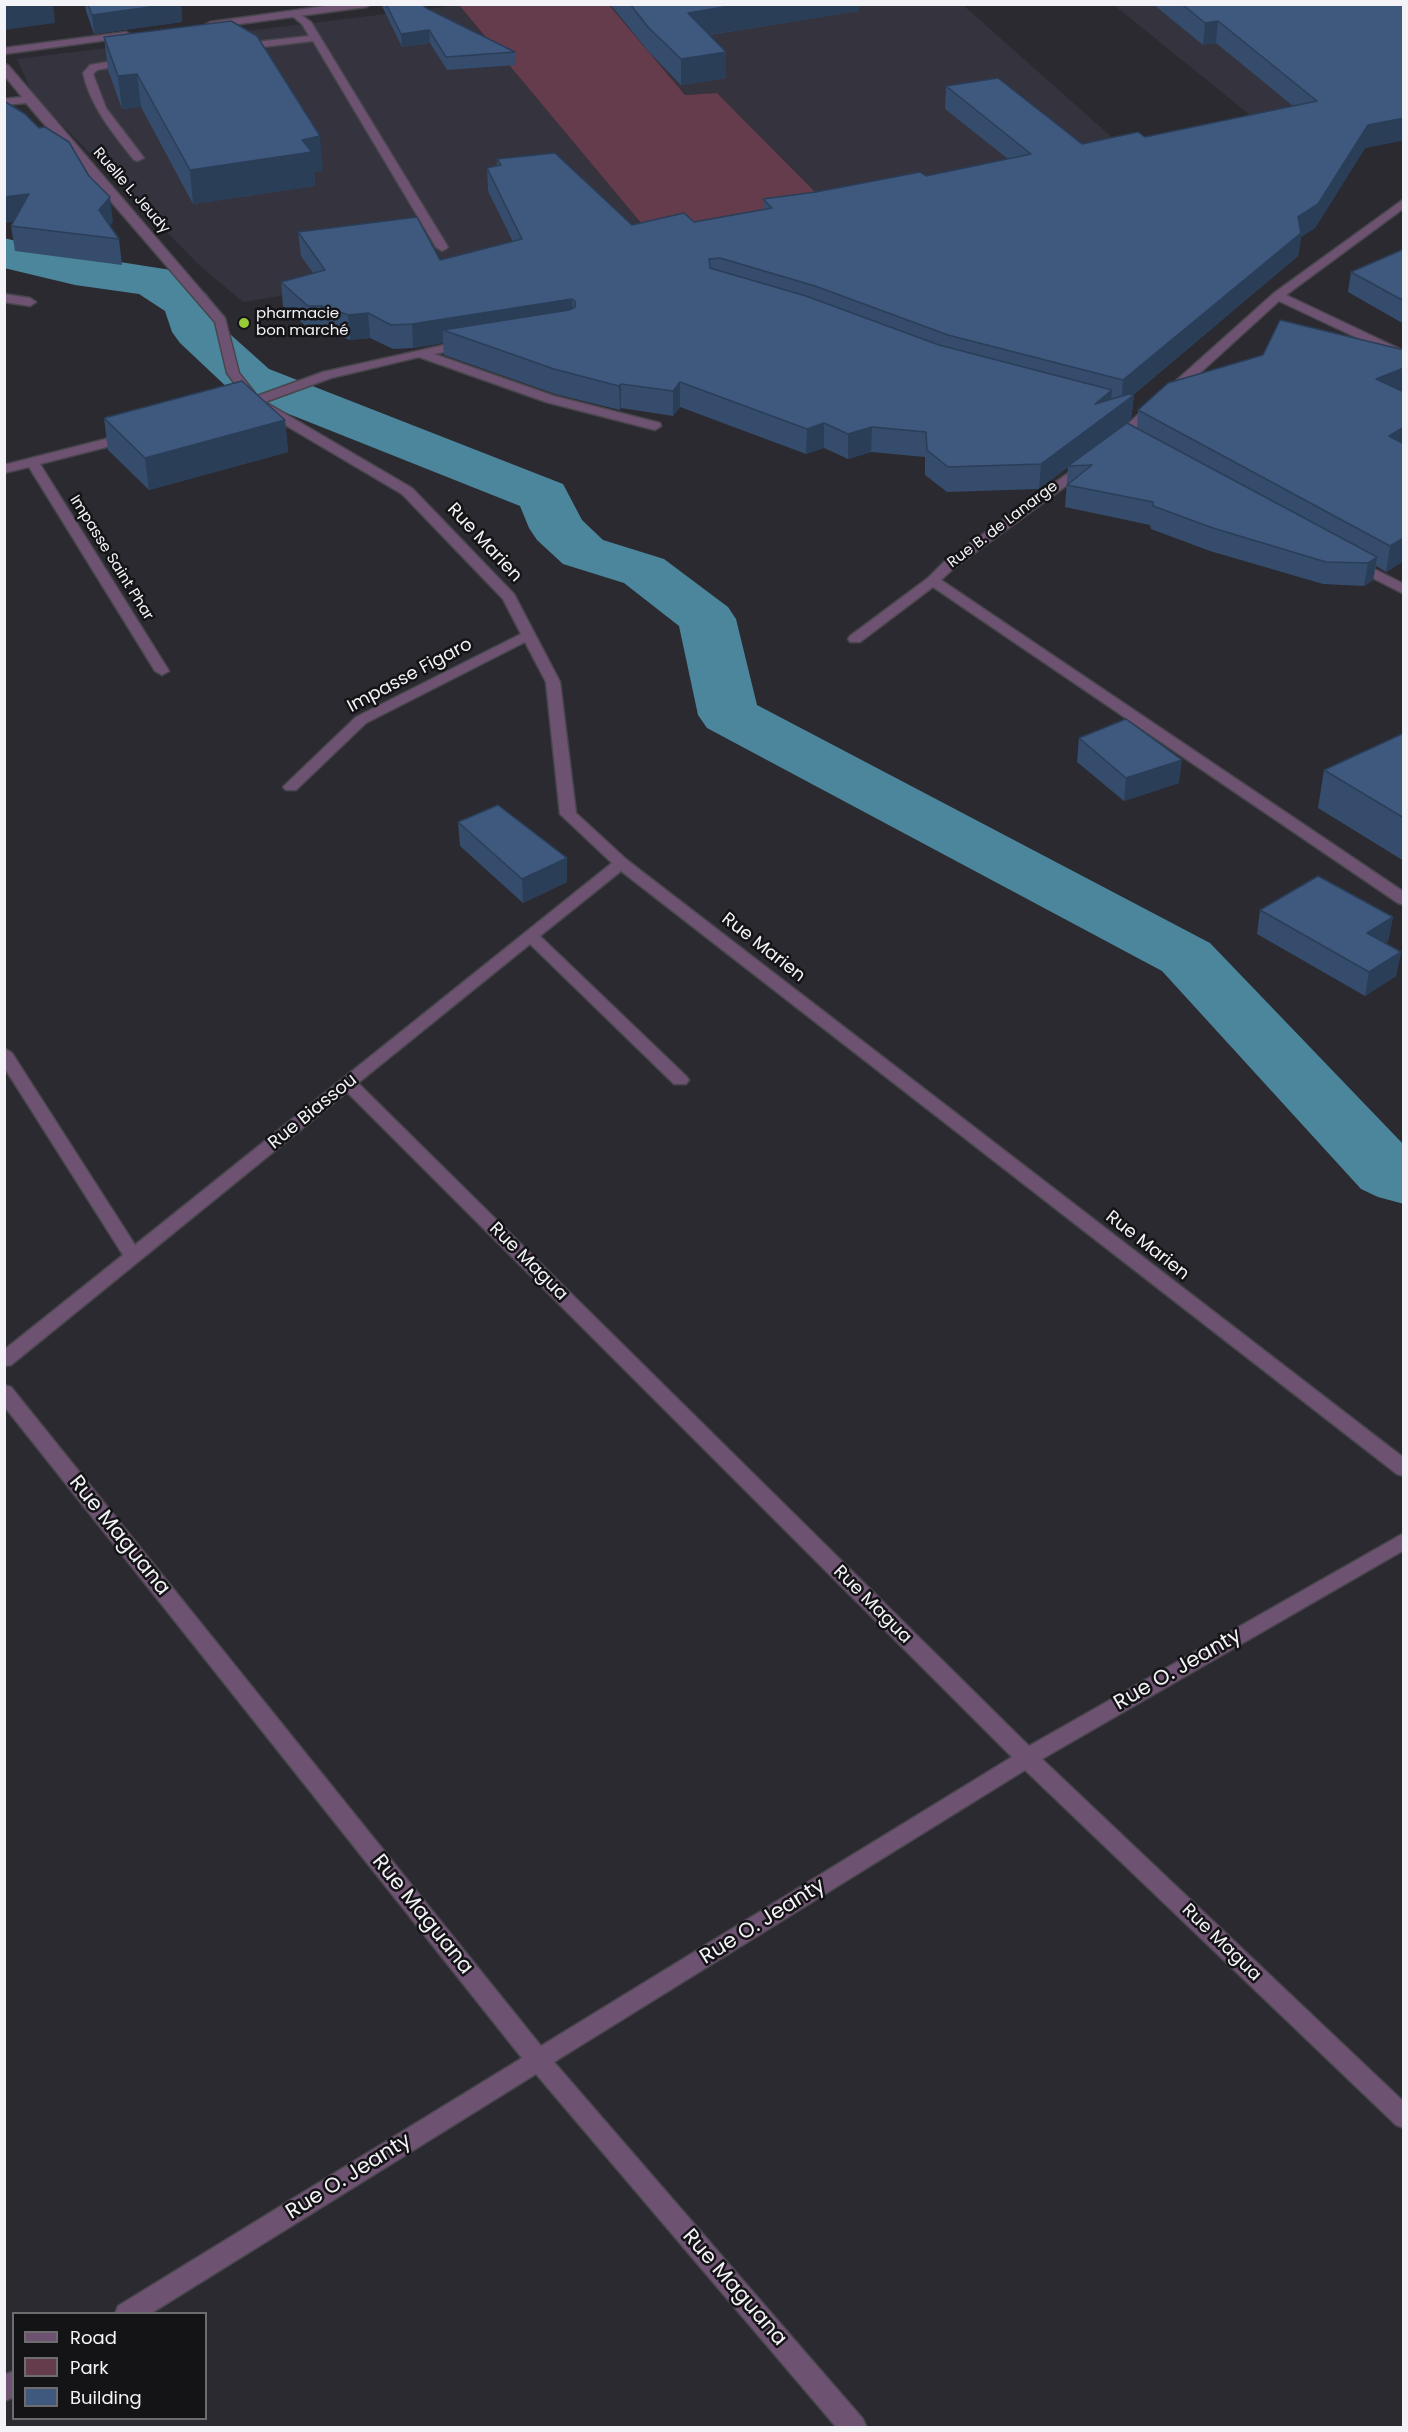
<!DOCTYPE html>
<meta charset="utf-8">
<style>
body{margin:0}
#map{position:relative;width:1408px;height:2432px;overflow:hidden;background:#2b2a30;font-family:Poppins,sans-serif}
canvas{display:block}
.frame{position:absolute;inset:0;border:6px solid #f3f3f7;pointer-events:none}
.legend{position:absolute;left:12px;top:2312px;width:195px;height:108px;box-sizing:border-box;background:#141316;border:2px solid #6d6d70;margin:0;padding:8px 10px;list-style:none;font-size:18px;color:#f3f3f7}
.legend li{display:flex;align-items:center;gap:12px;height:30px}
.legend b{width:30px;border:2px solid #6d6d70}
</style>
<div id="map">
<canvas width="1408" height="2432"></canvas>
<div class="frame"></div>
<ul class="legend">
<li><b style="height:8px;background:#6e5271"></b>Road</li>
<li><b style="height:16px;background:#643c4b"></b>Park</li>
<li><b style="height:16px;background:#3e587e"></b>Building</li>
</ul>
</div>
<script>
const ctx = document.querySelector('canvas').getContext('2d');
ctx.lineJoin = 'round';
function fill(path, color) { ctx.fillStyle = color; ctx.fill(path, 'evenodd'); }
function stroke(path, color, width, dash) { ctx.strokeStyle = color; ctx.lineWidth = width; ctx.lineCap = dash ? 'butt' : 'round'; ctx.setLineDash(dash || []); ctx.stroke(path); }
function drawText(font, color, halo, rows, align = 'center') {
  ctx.font = font + ' Poppins,sans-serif'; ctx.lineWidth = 5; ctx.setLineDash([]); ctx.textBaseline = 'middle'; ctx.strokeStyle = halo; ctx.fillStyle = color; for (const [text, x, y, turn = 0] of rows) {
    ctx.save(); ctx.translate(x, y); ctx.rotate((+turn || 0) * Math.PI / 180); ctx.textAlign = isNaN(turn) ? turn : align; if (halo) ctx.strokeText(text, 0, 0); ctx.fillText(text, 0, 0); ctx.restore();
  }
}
fill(new Path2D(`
 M 459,5 L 651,235 L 243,302 L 199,265 L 33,95 L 17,59 Z
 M 609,5 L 963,5 L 1133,156 L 829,206 L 717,93 L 685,95 Z
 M 1114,5 L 1403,5 L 1403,102 L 1261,124 Z`), '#34333e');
fill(new Path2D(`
 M 459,5 L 609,5 L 685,95 L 717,93 L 829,206 L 651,235 Z`), '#643c4b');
fill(new Path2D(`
 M 4,238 L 75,255 L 171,270 L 206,293 L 213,304 L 221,326 L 269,369 L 563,484 L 582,520 L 603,540 L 664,559 L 728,607 L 736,619 L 757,705 L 1210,943 L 1404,1145 L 1404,1204 L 1378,1197 L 1361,1189 L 1162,971 L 707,728 L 698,715 L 679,626 L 624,583 L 563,564 L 537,540 L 529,528 L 520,506 L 231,391 L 180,343 L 172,332 L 165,311 L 139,294 L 75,285 L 4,268 Z`), '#4b869c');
const service = new Path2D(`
 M 295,11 L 311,22 L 448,247 L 446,249 L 442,251 L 436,247 L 313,41 L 237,50 L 232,47 L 237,44 L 309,36 L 302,24 L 290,14 Z
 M 130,58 L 134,59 L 134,63 L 97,70 L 93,74 L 106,108 L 144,158 L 138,161 L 134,160 C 113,133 91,108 83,73 L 90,65 Z`);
const minor = new Path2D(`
 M 340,4 L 371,4 L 366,7 L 210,28 L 205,25 L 210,22 Z
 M 126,32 L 131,35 L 130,37 L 4,54 L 4,48 Z
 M 4,64 L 8,65 L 225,318 L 239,373 L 257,396 L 323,372 L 467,340 L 473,344 L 471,347 L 434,354 L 554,396 L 660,423 L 661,426 L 655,430 L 546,402 L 419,357 L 331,378 L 265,402 L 412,488 L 514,594 L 560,682 L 576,813 L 627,860 L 1404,1458 L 1404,1476 L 1397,1474 L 621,871 L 540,936 L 686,1076 L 689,1080 L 686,1084 L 674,1084 L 530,944 L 358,1083 L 1029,1746 L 1404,1533 L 1404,1550 L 1042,1759 L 1404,2102 L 1404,2128 L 1396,2125 L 1025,1770 L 554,2062 L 863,2419 L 867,2428 L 837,2428 L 536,2074 L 150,2314 L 115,2314 L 118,2306 L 522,2058 L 4,1406 L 4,1385 L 11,1387 L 541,2046 L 1012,1757 L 347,1092 L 11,1365 L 4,1366 L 4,1350 L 123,1255 L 4,1067 L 4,1048 L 12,1053 L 135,1245 L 612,863 L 560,814 L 546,682 L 525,642 L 366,723 L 296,790 L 286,790 L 283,787 L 286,784 L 356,717 L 521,634 L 503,599 L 402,494 L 253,406 L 244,407 L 242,404 L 247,400 L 227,373 L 215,322 L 26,103 L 4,105 L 4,99 L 22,97 L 4,75 Z
 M 1404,199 L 1404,208 L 1286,295 L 1404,351 L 1404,360 L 1279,301 L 1122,444 L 1112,444 L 1111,441 L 1112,438 L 1274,293 Z
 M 4,294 L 30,298 L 36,302 L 30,306 L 4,302 Z
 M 129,433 L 135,437 L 134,440 L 40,464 L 169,671 L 162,675 L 155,671 L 29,467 L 4,473 L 4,465 Z
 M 1088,459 L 1095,463 L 1093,466 L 954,568 L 941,580 L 1404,892 L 1404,905 L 1398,903 L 933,587 L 860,642 L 850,642 L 848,639 L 850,636 L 928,578 L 944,562 Z
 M 1354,559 L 1404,584 L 1404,594 L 1349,566 L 1347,563 L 1349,560 Z
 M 14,2371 L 14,2397 L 4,2401 L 4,2375 Z`);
stroke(service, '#47464c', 3);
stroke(minor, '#47464c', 3);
fill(service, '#6e5271');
fill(minor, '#6e5271');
fill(new Path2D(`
 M 85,4 L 181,4 L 182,22 L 94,34 L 86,11 Z
 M 381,4 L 421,4 L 426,8 L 515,52 L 516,65 L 447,70 L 430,43 L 402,47 Z
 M 610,4 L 859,4 L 859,11 L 709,35 L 726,52 L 726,78 L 681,85 L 649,52 Z
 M 1153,4 L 1404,4 L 1404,140 L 1365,148 L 1315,228 L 1301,237 L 1298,256 L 1133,395 L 1134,395 L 1131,420 L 1128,423 L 1137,428 L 1138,410 L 1404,350 L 1404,391 L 1403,391 L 1404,392 L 1404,561 L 1386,572 L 1376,566 L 1373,580 L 1364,586 L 1323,584 L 1210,551 L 1151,529 L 1150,525 L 1065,507 L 1068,467 L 1039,489 L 947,492 L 925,475 L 925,457 L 871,452 L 848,459 L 824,448 L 806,454 L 680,407 L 673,416 L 621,408 L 620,410 L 555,394 L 444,355 L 443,343 L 413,348 L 393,349 L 370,338 L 350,340 L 324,330 L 310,330 L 283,306 L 281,282 L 313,273 L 301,256 L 298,232 L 440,260 L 513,242 L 488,191 L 487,168 L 497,165 L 497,159 L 632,225 L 694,222 L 763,210 L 763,199 L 926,176 L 1008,159 L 945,109 L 946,86 L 1082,144 L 1145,137 L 1293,106 L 1216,43 L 1203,45 Z
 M 104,37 L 323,170 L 314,172 L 315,186 L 193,204 L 141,107 L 122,109 L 108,70 Z
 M 4,101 L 113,222 L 109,226 L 119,239 L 122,265 L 15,251 L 11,226 L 13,221 L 4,223 Z
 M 1404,249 L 1404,324 L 1348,292 L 1351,272 Z
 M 104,418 L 285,420 L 288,452 L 149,490 L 108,450 Z
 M 1404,735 L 1404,861 L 1318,808 L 1324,770 Z
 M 1079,738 L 1179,783 L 1124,801 L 1077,762 Z
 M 458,822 L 567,882 L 523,903 L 460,846 Z
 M 1260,910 L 1393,917 L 1388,941 L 1385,943 L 1401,952 L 1396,976 L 1365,996 L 1257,934 Z`), '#354c6c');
fill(new Path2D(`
 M 16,4 L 53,4 L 55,23 L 4,30 L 4,6 Z
 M 171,4 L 181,4 L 182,22 L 94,34 L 92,15 Z
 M 741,4 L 859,4 L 859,11 L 688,38 L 688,13 Z
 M 1218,21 L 1216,43 L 1203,45 L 1205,23 Z
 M 429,30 L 430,43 L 402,47 L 401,34 Z
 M 726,52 L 726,78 L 681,85 L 681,59 Z
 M 137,74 L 141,107 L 122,109 L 118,76 Z
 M 1404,118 L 1404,140 L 1365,148 L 1315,228 L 1301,237 L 1298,256 L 1124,402 L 1134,395 L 1131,420 L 1070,466 L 1068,466 L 1068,467 L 1039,489 L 1041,464 L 1095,404 L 1112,390 L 1110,413 L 1121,405 L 1123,380 L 1298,217 L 1368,125 Z
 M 320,136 L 323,170 L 314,172 L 315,186 L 193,204 L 190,170 L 302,140 Z
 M 29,194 L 33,219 L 4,223 L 4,197 Z
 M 110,197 L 113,222 L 102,235 L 99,210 Z
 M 572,299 L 573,323 L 443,330 L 443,343 L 413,348 L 412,324 Z
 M 368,313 L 370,338 L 350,340 L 348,315 Z
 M 1404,368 L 1404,391 L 1372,404 L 1376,379 Z
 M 680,382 L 680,407 L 673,416 L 673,391 Z
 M 621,384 L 621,408 L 620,410 L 619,386 Z
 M 285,420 L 288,452 L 149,490 L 145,458 Z
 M 824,423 L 824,448 L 806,454 L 807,429 Z
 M 872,427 L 871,452 L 848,459 L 848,434 Z
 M 1404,427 L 1404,450 L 1389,436 Z
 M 1404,538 L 1404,561 L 1386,572 L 1390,546 Z
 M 1377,557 L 1373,580 L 1364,586 L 1368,563 Z
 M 1182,760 L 1179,783 L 1124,801 L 1126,778 Z
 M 567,858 L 567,882 L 523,903 L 522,879 Z
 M 1393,917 L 1388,941 L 1363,957 L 1367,933 Z
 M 1401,952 L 1396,976 L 1365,996 L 1369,972 Z`), '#2b3e58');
const building = new Path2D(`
 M 88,4 L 171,4 L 92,15 Z
 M 386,4 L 421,4 L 426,8 L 515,52 L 446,57 L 429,30 L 401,34 Z
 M 630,4 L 741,4 L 688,13 L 726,52 L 681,59 L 648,27 Z
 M 1182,4 L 1404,4 L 1404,118 L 1368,125 L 1318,204 L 1298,217 L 1301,233 L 1123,380 L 948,335 L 815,286 L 720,258 L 709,259 L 710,268 L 806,296 L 939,345 L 1112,390 L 1095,404 L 1129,394 L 1134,395 L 1041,464 L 948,467 L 927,450 L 926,432 L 872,427 L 848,434 L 824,423 L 807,429 L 680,382 L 673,391 L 621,384 L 619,386 L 554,369 L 443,330 L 569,310 L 575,307 L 575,301 L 572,299 L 412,324 L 391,325 L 368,313 L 348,315 L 322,306 L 308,306 L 281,282 L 325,270 L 298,232 L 417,217 L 440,260 L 522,239 L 487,168 L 501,165 L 497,159 L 555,153 L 632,225 L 684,213 L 694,222 L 772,208 L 763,199 L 816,192 L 920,172 L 926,176 L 1031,154 L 946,86 L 998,78 L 1082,144 L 1138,132 L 1145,137 L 1317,101 L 1218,21 L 1205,23 Z
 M 231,21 L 257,36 L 320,136 L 302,140 L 312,152 L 190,170 L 137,74 L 118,76 L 104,37 Z
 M 4,101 L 25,114 L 39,128 L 45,127 L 69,142 L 89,176 L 110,197 L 99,210 L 119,239 L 11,226 L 29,194 L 4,197 Z
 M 1404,249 L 1404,301 L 1351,272 Z
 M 1280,320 L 1404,350 L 1404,368 L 1376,379 L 1404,392 L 1404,427 L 1389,436 L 1404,444 L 1404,538 L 1390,546 L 1138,410 L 1168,383 L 1263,355 Z
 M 242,381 L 285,420 L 145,458 L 104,418 Z
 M 1127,423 L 1377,557 L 1368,563 L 1326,562 L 1213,528 L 1153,506 L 1153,502 L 1067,485 L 1092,465 L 1068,466 Z
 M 1126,719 L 1182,760 L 1126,778 L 1079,738 Z
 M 1402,734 L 1404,735 L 1404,818 L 1324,770 Z
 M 498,805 L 567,858 L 522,879 L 458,822 Z
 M 1318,876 L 1393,917 L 1367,933 L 1401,952 L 1369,972 L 1260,910 Z`);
fill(building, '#3e587e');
stroke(building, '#2b3e58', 1.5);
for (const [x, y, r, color] of [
 [244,323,6,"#98cb37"]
]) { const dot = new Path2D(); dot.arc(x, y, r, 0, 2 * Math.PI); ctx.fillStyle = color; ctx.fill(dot); stroke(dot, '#141316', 2); }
drawText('15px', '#f3f3f7', '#141316', [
 ["Ruelle L. Jeudy",131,191,49],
 ["Rue B. de Lanarge",1003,525,-37],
 ["Impasse Saint Phar",111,558,58]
]);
drawText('15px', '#f3f3f7', '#141316', [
 ["pharmacie",256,314],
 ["bon marché",256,331]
], 'left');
drawText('18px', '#f3f3f7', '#141316', [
 ["Rue Marien",484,543,47],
 ["Impasse Figaro",410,676,-28],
 ["Rue Marien",763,948,38],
 ["Rue Biassou",313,1112,-39],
 ["Rue Marien",1147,1246,38],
 ["Rue Magua",528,1262,45],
 ["Rue Magua",872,1605,45],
 ["Rue Magua",1221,1943,44]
]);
drawText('21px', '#f3f3f7', '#141316', [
 ["Rue Maguana",119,1536,51],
 ["Rue O. Jeanty",1178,1670,-30],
 ["Rue Maguana",422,1915,51],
 ["Rue O. Jeanty",763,1922,-32],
 ["Rue O. Jeanty",349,2177,-32],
 ["Rue Maguana",734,2288,49]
]);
</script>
